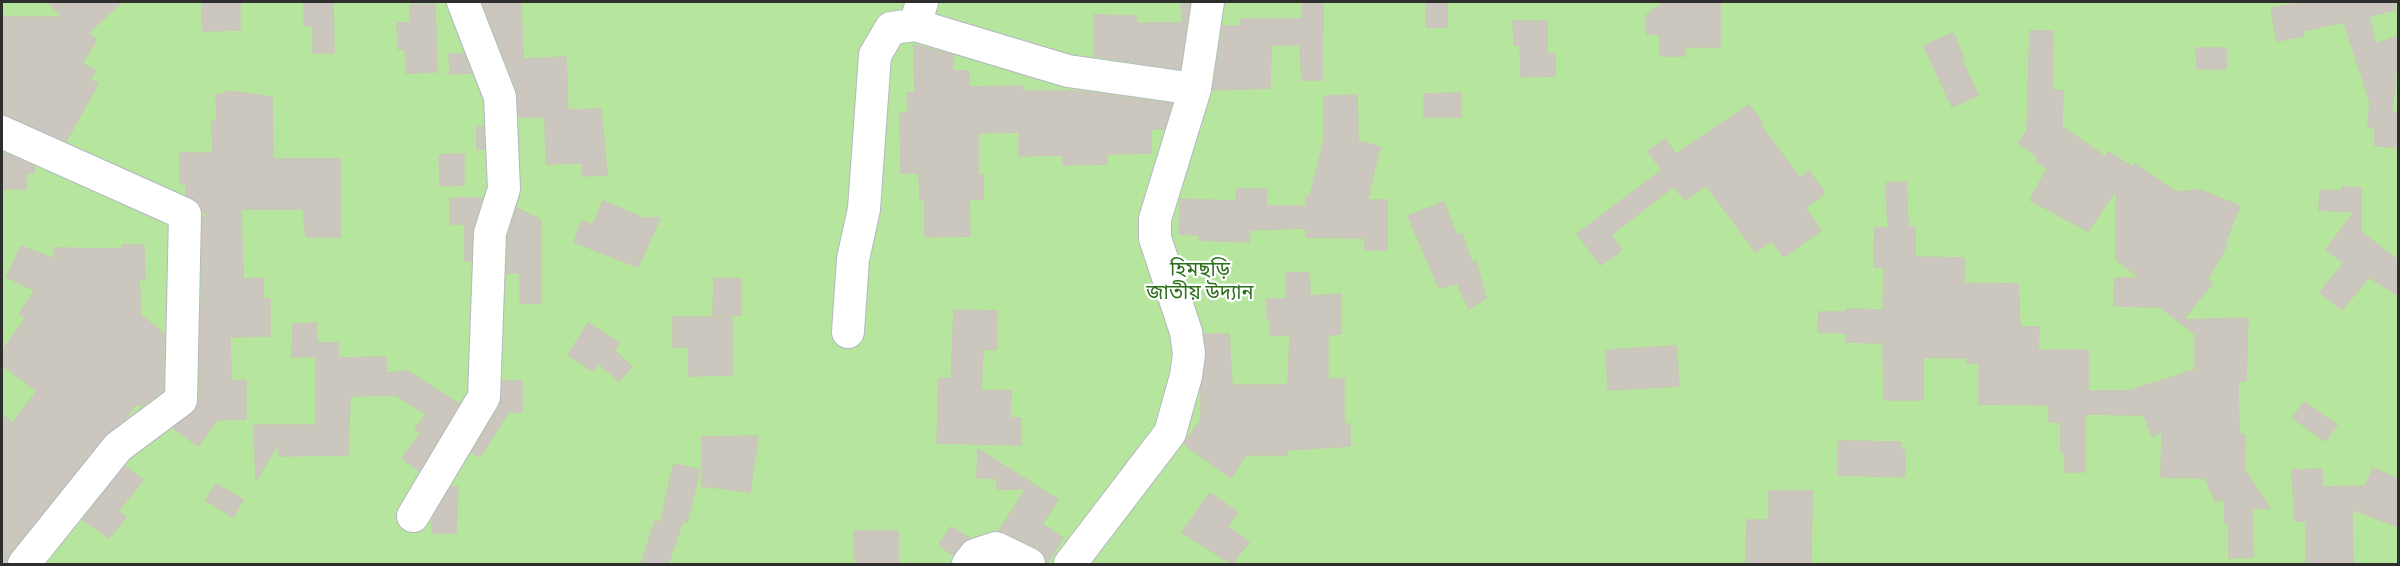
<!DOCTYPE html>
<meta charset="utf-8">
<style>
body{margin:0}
#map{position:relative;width:2400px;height:566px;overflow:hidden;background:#efe9e1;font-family:Overpass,sans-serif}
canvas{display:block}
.frame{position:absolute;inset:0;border:3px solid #2e2e2e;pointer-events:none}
</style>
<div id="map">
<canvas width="2400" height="566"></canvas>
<div class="frame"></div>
</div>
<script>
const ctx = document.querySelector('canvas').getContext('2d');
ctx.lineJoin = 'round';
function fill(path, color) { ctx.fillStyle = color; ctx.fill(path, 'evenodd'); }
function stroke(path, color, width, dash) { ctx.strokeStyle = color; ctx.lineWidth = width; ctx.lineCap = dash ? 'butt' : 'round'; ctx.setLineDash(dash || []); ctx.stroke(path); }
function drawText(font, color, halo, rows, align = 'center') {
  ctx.font = font + ' Overpass,"Noto Sans Bengali",sans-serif'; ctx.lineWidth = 4.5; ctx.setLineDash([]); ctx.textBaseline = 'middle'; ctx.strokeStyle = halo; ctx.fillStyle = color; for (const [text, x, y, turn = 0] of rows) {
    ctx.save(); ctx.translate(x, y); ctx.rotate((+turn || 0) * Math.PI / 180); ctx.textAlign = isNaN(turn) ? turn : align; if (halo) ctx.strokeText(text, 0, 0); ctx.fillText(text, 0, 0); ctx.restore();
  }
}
fill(new Path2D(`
 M 2,2 L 2398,2 L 2398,564 L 2,564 Z`), '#b6e59e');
const building = new Path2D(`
 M 48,2 L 122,2 L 88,33 L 97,40 L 82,63 L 95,71 L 90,80 L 98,84 L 66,141 L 2,114 L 2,17 L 63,17 Z
 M 202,2 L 240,2 L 240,30 L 203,31 Z
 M 304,2 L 333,2 L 334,53 L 313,53 L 313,25 L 304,26 Z
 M 482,2 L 521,2 L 523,59 L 566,57 L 568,110 L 601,109 L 607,175 L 583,176 L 582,163 L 546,164 L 545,117 L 519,117 L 517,90 Z
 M 1181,2 L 1190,2 L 1180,69 L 1094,56 L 1094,15 L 1136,16 L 1136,23 L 1182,23 Z
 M 1302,2 L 1323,2 L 1322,80 L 1302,80 L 1300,45 L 1271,45 L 1270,88 L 1213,90 L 1223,26 L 1241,26 L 1241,19 L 1302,19 Z
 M 1426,2 L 1447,2 L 1447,27 L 1426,27 Z
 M 1665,2 L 1720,2 L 1720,47 L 1685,47 L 1685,56 L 1660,56 L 1660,34 L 1647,34 L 1646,15 Z
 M 2305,2 L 2395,2 L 2395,10 L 2369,16 L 2375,44 L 2398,36 L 2398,71 L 2396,72 L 2392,113 L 2398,113 L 2398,147 L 2375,146 L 2375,127 L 2368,127 L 2370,102 L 2344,22 L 2302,31 L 2304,36 L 2277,41 L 2271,8 Z
 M 435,4 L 437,72 L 406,73 L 405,49 L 398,49 L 397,23 L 410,23 L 410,5 Z
 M 1513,21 L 1547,21 L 1547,54 L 1555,54 L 1555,76 L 1521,77 L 1520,45 L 1514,45 Z
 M 2030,31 L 2053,31 L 2052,90 L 2063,91 L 2062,127 L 2106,157 L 2108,152 L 2133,167 L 2135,164 L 2176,192 L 2200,190 L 2240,206 L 2225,243 L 2227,245 L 2208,279 L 2212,283 L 2183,320 L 2248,318 L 2246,381 L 2238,381 L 2239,434 L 2245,434 L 2244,469 L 2270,508 L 2252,509 L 2253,557 L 2229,558 L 2229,523 L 2225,523 L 2224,498 L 2216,502 L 2205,478 L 2161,477 L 2162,432 L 2152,436 L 2144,415 L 2085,414 L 2085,472 L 2065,472 L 2065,453 L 2061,453 L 2061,422 L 2049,422 L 2049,405 L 1979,404 L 1979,363 L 1967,363 L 1967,358 L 1923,357 L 1923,400 L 1884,400 L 1883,343 L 1846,342 L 1846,333 L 1818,332 L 1819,312 L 1847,312 L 1847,309 L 1883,310 L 1884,267 L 1874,267 L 1875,228 L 1888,228 L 1886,183 L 1906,182 L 1908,227 L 1915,227 L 1915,257 L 1964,258 L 1964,283 L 2018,284 L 2020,327 L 2039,327 L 2038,350 L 2088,350 L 2088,391 L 2128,391 L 2195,370 L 2195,334 L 2160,307 L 2114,306 L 2115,278 L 2141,278 L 2116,260 L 2116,189 L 2088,231 L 2030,200 L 2047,169 L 2036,161 L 2038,157 L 2018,143 L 2027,131 Z
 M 1953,33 L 1964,58 L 1961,59 L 1978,95 L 1952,107 L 1924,46 Z
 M 914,45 L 953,55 L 953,71 L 969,71 L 969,87 L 1022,86 L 1022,91 L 1078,91 L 1172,104 L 1164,129 L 1151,129 L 1151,153 L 1107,154 L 1107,164 L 1063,165 L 1063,155 L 1019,156 L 1019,132 L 978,133 L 978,175 L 983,175 L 983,199 L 969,199 L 970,236 L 925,237 L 925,200 L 920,200 L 919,173 L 901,173 L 900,113 L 908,113 L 907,93 L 915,93 Z
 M 2196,48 L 2226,48 L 2226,69 L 2197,69 Z
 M 449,54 L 464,54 L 471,73 L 450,74 Z
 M 226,91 L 272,97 L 273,159 L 340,159 L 340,237 L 306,237 L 303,209 L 241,209 L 243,279 L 263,278 L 263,299 L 270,299 L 270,336 L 230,337 L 231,381 L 246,380 L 246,419 L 217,420 L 198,446 L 173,428 L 192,414 L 199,401 L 203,216 L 209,216 L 203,212 L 199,202 L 186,195 L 186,184 L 180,184 L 180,153 L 213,153 L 212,121 L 217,121 L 216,94 L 226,94 Z
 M 1461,93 L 1461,117 L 1424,117 L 1424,94 Z
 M 1357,95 L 1358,141 L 1380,147 L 1367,200 L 1387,200 L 1387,250 L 1365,250 L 1365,238 L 1306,237 L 1306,228 L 1250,230 L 1249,242 L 1199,240 L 1199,235 L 1179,234 L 1180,199 L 1236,201 L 1237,189 L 1267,189 L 1266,206 L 1306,206 L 1306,196 L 1310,196 L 1324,139 L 1324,96 Z
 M 1749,105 L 1763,123 L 1760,125 L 1800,178 L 1809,171 L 1825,193 L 1805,208 L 1821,230 L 1784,257 L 1772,241 L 1756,252 L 1706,185 L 1685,200 L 1674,186 L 1611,235 L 1622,250 L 1601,265 L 1577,234 L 1662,170 L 1648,151 L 1665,139 L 1676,154 Z
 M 477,127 L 483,127 L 484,149 L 477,150 Z
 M 2,152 L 34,166 L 34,173 L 26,173 L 26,189 L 2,189 Z
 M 464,154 L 464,185 L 440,186 L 439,155 Z
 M 2342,187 L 2361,188 L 2361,232 L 2398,260 L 2398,295 L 2369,277 L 2342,310 L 2320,292 L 2344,263 L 2326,250 L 2354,212 L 2319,210 L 2320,190 L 2342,191 Z
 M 450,198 L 482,198 L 473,228 L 471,261 L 465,261 L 465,224 L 450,224 Z
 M 603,201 L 643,218 L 660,218 L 638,267 L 574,242 L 582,221 L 593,225 Z
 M 1444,202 L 1456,235 L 1462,233 L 1472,263 L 1476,261 L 1486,298 L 1469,309 L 1457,283 L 1439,288 L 1408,216 Z
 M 517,208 L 541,221 L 541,303 L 520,303 L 520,273 L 507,273 L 508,236 Z
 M 122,245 L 144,245 L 145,279 L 139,279 L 141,315 L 164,334 L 163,391 L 142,406 L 136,404 L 125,419 L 104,436 L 10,553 L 6,564 L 2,564 L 2,415 L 13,423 L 37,391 L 2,365 L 2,351 L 26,318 L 19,314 L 35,291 L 7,277 L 21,246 L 54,259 L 54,248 L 122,249 Z
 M 1286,273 L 1309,273 L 1310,296 L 1341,294 L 1341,334 L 1328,335 L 1328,379 L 1344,379 L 1344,424 L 1350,424 L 1350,446 L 1287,450 L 1287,455 L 1245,455 L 1231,478 L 1184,444 L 1201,420 L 1201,387 L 1207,356 L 1204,334 L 1229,334 L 1232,385 L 1288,385 L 1290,335 L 1270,335 L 1270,318 L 1267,318 L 1267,299 L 1287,299 Z
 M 714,278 L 741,279 L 741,315 L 713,315 Z
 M 954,310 L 997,311 L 996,350 L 983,349 L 981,390 L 1011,391 L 1010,418 L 1021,418 L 1021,445 L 937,443 L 939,378 L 951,379 Z
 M 673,317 L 732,317 L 732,375 L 689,376 L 688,347 L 673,347 Z
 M 316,323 L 317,343 L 338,343 L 338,358 L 386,357 L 386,373 L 407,371 L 459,404 L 419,471 L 402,458 L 421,433 L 415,430 L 426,414 L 396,395 L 350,396 L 348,455 L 279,456 L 279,442 L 256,480 L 254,425 L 316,425 L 316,357 L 292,357 L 293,324 Z
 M 588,323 L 619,343 L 614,350 L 632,367 L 619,381 L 598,363 L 593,371 L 568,355 Z
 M 1676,346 L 1679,386 L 1608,390 L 1606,350 Z
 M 503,381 L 522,381 L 522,412 L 508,412 L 480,457 L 472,452 L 500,406 Z
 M 2304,402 L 2337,425 L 2325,441 L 2293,418 Z
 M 758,436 L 750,492 L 702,486 L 702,437 Z
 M 1839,441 L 1901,442 L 1901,450 L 1905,450 L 1905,477 L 1838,475 Z
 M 978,449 L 1058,500 L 1042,524 L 1063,538 L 1047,563 L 1044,554 L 1037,548 L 999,531 L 1026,489 L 997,489 L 997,478 L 977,478 Z
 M 674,464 L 700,470 L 687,522 L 683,521 L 668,564 L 641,564 L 655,521 L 660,523 Z
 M 125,466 L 143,480 L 118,511 L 126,517 L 109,538 L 83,520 Z
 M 2373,468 L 2398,479 L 2398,527 L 2352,509 L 2353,564 L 2306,564 L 2306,521 L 2295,521 L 2292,470 L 2322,469 L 2322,487 L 2365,486 Z
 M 216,484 L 243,500 L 233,517 L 206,500 Z
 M 451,487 L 458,487 L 456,533 L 432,533 L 432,519 Z
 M 1769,491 L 1812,491 L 1811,564 L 1746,564 L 1747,520 L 1769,520 Z
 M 1210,493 L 1238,512 L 1227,526 L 1249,542 L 1232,564 L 1182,532 Z
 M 951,527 L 969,538 L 953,555 L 939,545 Z
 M 854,531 L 898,531 L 898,564 L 856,564 L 856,557 L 854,557 Z`);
fill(building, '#cbc7bf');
stroke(building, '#cbc5ba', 1.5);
const minor = new Path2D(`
 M 922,2 L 915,25 L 1068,71 L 1195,89
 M 2,132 L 185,214 L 181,400 L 118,447 L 24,564
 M 848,332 L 853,259 L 864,209 L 875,55 L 891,28 L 915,25
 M 413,516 L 484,397 L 490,233 L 504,189 L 500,97 L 463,2
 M 968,564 L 975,555 L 996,548 L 1029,564
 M 1070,564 L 1170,433 L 1186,376 L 1189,354 L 1186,332 L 1155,238 L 1155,219 L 1195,89 L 1208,2`);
stroke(minor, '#b4b7c1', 34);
stroke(minor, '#fff', 32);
drawText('20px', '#2c6e1b', '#fff', [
 ["হিমছড়ি",1200,272],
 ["জাতীয় উদ্যান",1200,295]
]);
</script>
